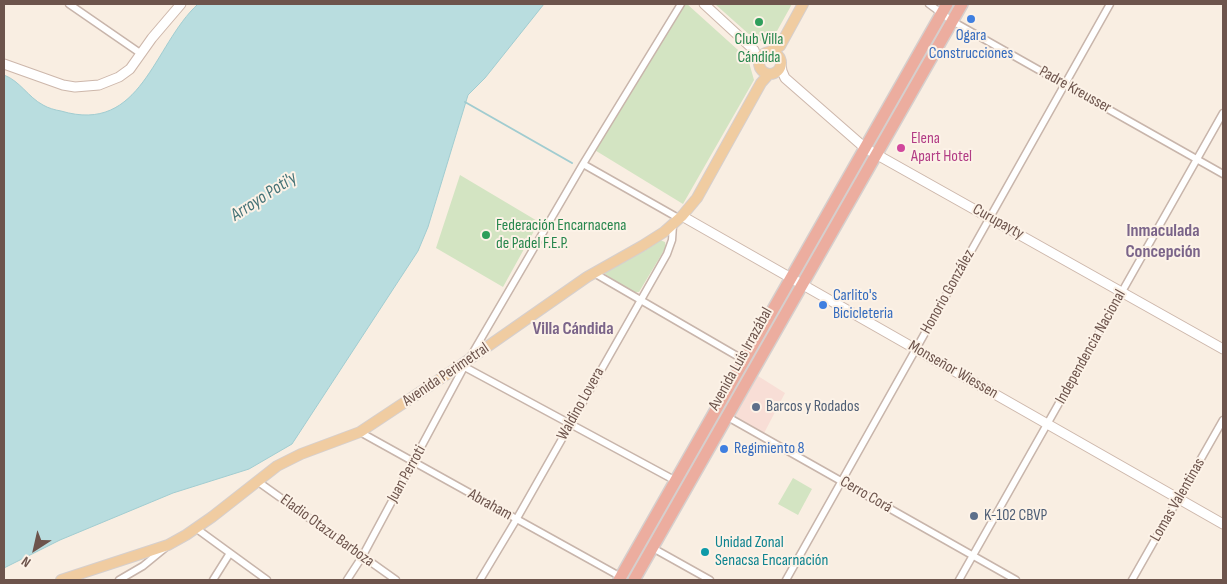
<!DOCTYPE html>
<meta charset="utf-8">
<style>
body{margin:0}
#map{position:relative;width:1227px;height:584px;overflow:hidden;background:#f9eee2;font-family:"Sofia Sans Condensed",sans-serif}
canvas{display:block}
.frame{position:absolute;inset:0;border:5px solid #6d544c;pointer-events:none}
.north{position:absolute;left:10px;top:524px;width:50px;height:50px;-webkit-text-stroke:4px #fcf2e7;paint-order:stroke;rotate:215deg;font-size:14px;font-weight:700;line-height:20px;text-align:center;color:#6d544c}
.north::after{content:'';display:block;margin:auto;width:18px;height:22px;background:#6d544c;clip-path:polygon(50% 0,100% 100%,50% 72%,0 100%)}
</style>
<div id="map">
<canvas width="1227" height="584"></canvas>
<div class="frame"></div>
<div class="north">N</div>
</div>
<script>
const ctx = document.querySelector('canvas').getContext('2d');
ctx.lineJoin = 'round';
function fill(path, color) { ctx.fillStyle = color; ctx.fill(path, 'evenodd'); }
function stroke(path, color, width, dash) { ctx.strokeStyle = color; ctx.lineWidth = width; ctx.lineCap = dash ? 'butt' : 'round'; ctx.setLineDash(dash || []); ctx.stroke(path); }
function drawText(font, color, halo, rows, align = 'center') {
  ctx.font = font + ' "Sofia Sans Condensed",sans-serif'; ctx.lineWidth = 4; ctx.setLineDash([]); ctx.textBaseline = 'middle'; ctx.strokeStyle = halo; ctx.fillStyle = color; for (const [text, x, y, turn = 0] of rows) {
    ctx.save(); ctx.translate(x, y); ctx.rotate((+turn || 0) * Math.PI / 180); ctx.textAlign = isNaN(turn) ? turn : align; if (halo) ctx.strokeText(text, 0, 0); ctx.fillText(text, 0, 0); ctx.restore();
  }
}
fill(new Path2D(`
 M 758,376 L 785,393 L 762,437 L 732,421 Z`), '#f8ded6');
fill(new Path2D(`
 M 682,4 L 687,4 L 748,59 L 754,80 L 683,204 L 593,149 Z
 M 715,4 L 792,4 L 772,40 L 765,43 L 752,37 Z
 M 460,175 L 539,222 L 503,287 L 436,248 Z
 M 660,240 L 665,242 L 666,247 L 639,292 L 632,292 L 605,274 L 606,270 L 646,250 Z
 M 793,478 L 812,489 L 798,515 L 778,504 Z`), '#d3e4c2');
const water = new Path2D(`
 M 198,4 L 544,4 L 485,78 L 468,95 L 428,227 L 418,251 L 292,444 L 249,469 L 173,493 L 60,540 L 4,568 L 4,75 C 20,81 28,97 43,105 C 48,108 55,110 61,111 C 142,135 153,45 198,4 Z`);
fill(water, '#b9dddf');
stroke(water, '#a1ccd0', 1);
stroke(new Path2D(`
 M 465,102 L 572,163`), '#a1ccd0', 2);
const street = new Path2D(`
 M 69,4 L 140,53
 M 929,4 L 952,21 L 1223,174
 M 583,164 L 681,4
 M 594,273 L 744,360
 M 472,354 L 583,164 L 680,219
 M 461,365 L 676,481
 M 726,416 L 1016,580
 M 360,432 L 621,577
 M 257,481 L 396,580
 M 197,529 L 267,580
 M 651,547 L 710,580
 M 119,580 L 143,566 L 165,548
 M 213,580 L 230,553
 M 347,580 L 362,557 L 464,367
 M 480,580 L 516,520 L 667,254 L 672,240 L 673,225
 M 786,580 L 1110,4
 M 959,580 L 1223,113
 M 1132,580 L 1223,420`);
const secondary = new Path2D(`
 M 704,4 L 754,50 L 759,63
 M 4,64 L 63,85 L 75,87 L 99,85 L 119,77 L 130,69 L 152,38 L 181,4
 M 781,64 L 782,71 L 785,78 L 865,148 L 1223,349
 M 682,216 L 1223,524`);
const primary = new Path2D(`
 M 769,52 L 780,46 L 803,4
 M759 63a11 11 0 1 1 22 0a11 11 0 1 1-22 0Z
 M 61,580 L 168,545 L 186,535 L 212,517 L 277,466 L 301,454 L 360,432 L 461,365 L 587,277 L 642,246 L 664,232 L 682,216 L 697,198 L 761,83 L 769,74`);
const highway = new Path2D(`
 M 619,580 L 947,4
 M 634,580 L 962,4`);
stroke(street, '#c8b5ab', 9);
stroke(secondary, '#cdb7ab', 11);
stroke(primary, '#d6cfcd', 12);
stroke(highway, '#d6cfcd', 14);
stroke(street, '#fff', 6);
stroke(secondary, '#fff', 9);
stroke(primary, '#f0cca1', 10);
stroke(highway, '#ecad9f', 11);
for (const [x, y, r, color] of [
 [971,19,5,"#3f7fe0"],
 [759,22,5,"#2e9e5b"],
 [901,148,5,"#d1479c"],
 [486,235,5,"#2e9e5b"],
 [823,305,5,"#3f7fe0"],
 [756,407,5,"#5c6f8a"],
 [724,449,5,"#3f7fe0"],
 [974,516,5,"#5c6f8a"],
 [705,552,5,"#0f9aa8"]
]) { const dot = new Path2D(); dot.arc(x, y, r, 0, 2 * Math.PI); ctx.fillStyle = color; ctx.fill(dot); stroke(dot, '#fcf2e7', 2); }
drawText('16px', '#366cbe', '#fcf2e7', [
 ["Ogara",971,36,"center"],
 ["Construcciones",971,54,"center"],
 ["Carlito's",833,296],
 ["Bicicleteria",833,314],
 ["Regimiento 8",734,449]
], 'left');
drawText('16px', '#27864d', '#fcf2e7', [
 ["Club Villa",759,40],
 ["Cándida",759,58],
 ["Federación Encarnacena",496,226,"left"],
 ["de Padel F.E.P.",496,244,"left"]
]);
drawText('16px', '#6d544c', '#fcf2e7', [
 ["Padre Kreusser",1075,90,29],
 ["Curupayty",998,222,29],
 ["Honorio González",948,292,-61],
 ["Independencia Nacional",1091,347,-61],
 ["Avenida Luis Irrazábal",741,359,-61],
 ["Monseñor Wiessen",953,370,30],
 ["Avenida Perimetral",446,375,-34],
 ["Waldino Lovera",581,404,-61],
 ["Juan Perroti",407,474,-61],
 ["Cerro Corá",866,495,30],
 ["Lomas Valentinas",1178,500,-60],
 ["Abraham",490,505,29],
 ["Eladio Otazu Barboza",327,531,36]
]);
drawText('16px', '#b23c85', '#fcf2e7', [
 ["Elena",911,139],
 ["Apart Hotel",911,157]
], 'left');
drawText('16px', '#4e5e75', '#fcf2e7', [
 ["Barcos y Rodados",766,407],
 ["K-102 CBVP",984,516]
], 'left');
drawText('16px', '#0d838f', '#fcf2e7', [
 ["Unidad Zonal",715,543],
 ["Senacsa Encarnación",715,561]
], 'left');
drawText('italic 18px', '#457377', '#fcf2e7', [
 ["Arroyo Poti'y",264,197,-33]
]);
drawText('bold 18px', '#7a6489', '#fcf2e7', [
 ["Inmaculada",1163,231],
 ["Concepción",1163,252],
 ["Villa Cándida",573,329]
]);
</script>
